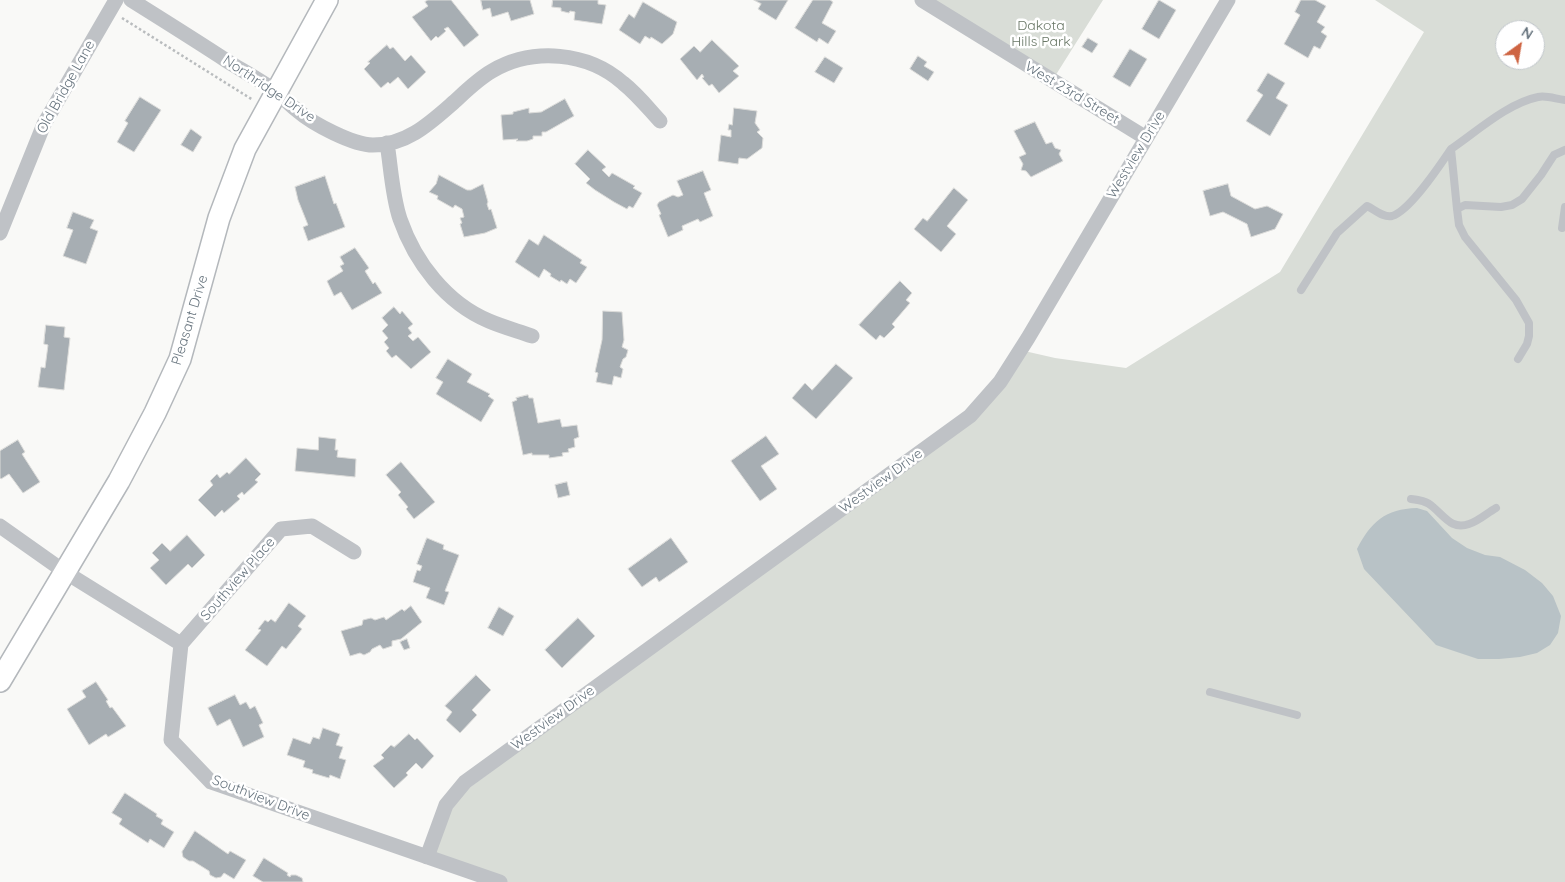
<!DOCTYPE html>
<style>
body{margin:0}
#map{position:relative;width:1565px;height:882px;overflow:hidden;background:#f9f9f7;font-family:Quicksand,sans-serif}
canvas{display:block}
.north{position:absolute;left:1495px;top:20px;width:50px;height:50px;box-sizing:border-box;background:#fff;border:1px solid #c2c7cb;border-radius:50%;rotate:32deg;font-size:14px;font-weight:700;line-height:20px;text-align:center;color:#67747e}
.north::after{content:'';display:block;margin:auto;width:18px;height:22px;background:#ce6442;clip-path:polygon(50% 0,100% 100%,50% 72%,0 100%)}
</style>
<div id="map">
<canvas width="1565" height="882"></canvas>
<div class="north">N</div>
</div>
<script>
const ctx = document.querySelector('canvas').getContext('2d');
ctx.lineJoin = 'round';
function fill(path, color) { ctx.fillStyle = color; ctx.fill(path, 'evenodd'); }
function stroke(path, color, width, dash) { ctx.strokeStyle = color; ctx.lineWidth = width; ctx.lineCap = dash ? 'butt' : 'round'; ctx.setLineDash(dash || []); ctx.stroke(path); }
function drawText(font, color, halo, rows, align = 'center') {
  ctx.font = font + ' Quicksand,sans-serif'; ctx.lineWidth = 5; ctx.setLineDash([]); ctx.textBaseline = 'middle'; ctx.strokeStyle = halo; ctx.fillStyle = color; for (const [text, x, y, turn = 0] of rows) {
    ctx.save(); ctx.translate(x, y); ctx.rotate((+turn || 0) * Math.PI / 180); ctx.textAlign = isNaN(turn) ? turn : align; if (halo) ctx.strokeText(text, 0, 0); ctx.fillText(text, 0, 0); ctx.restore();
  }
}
fill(new Path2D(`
 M 922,0 L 1103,0 L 1052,81 Z
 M 1375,0 L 1565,0 L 1565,882 L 500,882 L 427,857 L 446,805 L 970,416 L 1020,350 L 1055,358 L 1126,368 L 1280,272 L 1424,32 ZM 1505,30 L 1535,30 L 1535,60 L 1505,60 Z`), '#d9ddd7');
fill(new Path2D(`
 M 1417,508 L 1427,511 L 1452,538 L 1467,548 L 1485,555 L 1500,557 L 1525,570 L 1542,583 L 1553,596 L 1561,616 L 1558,633 L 1550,645 L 1537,653 L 1520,657 L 1499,659 L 1478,659 L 1436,645 L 1364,569 L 1357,549 C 1371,522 1385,509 1417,508 Z`), '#b8c2c6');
const building = new Path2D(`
 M 428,0 L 451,0 L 479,35 L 464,47 L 448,27 L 444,29 L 446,31 L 438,38 L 436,36 L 431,41 L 412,17 L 428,6 L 425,2 Z
 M 481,0 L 530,0 L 534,14 L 511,21 L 508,12 L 492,17 L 490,8 L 483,10 Z
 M 553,0 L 598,0 L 598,4 L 606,5 L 602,24 L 574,20 L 575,12 L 570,11 L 569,13 L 561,11 L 561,8 L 552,7 Z
 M 754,0 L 788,0 L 776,20 L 758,9 L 761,4 Z
 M 813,0 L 830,0 L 833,2 L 822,23 L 836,31 L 828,44 L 819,38 L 817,42 L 795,28 Z
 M 1159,0 L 1176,10 L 1159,39 L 1142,29 Z
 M 1301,0 L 1315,0 L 1326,6 L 1317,22 L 1325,27 L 1321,32 L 1327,36 L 1320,49 L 1314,46 L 1308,58 L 1284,44 L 1300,15 L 1295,12 Z
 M 643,2 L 677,22 L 673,34 L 662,44 L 651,37 L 650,39 L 645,36 L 640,44 L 619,30 L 629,14 L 634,18 Z
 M 1088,38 L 1098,44 L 1092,53 L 1082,47 Z
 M 712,40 L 739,66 L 733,71 L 739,76 L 719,93 L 712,84 L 709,86 L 702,78 L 704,77 L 702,74 L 697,80 L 680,59 L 694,46 L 700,52 Z
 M 387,45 L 390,49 L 393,47 L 405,61 L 411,55 L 426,72 L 408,89 L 398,77 L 390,84 L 388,82 L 381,88 L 364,69 L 370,63 L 368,62 Z
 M 1130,49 L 1147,59 L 1130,87 L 1113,77 Z
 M 918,56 L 927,62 L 924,66 L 934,72 L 928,81 L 910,69 Z
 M 825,57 L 843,68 L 834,83 L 815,72 Z
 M 1268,73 L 1285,83 L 1276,98 L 1288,105 L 1270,136 L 1246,121 L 1263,95 L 1257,91 Z
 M 140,97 L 161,110 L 134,152 L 117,142 L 128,123 L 125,121 Z
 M 565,99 L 574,116 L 546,132 L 542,132 L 542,136 L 533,136 L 533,139 L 527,141 L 516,141 L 518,139 L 503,140 L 501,115 L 513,114 L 513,112 L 529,108 L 529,113 L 541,112 Z
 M 734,108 L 757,111 L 755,123 L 760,130 L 757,132 L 763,138 L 762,148 L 747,159 L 739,158 L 738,164 L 718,161 L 721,135 L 731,137 L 731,130 L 728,130 L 729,124 L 732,125 Z
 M 1035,122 L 1046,144 L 1052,142 L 1055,148 L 1061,150 L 1059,154 L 1063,161 L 1031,177 L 1026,171 L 1021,170 L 1023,164 L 1019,157 L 1026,154 L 1014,131 Z
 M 191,129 L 202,137 L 193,152 L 181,145 Z
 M 588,150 L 606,167 L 602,170 L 609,177 L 612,173 L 635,186 L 633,188 L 642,193 L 633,208 L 629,206 L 627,209 L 614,202 L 595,190 L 586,183 L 590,179 L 575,164 Z
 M 703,171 L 711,190 L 704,193 L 713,216 L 700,222 L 698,219 L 682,226 L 683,230 L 668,237 L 659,215 L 661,214 L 657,205 L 659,202 L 673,195 L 678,197 L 683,195 L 677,181 Z
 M 439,175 L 467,190 L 471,190 L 483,184 L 488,202 L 487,204 L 489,210 L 491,209 L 497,228 L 485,233 L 464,237 L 460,224 L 462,223 L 460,218 L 464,217 L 462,209 L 455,205 L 453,208 L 437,199 L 438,196 L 429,192 L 436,184 Z
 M 325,176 L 334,204 L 336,203 L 345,227 L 308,241 L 303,227 L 308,225 L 298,200 L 295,187 Z
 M 1228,184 L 1231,196 L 1255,209 L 1267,206 L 1283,214 L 1275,229 L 1251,237 L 1247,224 L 1223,212 L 1210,216 L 1203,191 Z
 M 954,188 L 968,200 L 947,226 L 956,234 L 941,252 L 914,229 L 923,218 L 927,221 Z
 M 73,212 L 94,220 L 90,228 L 98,231 L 86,264 L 63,256 L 73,230 L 67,228 Z
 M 544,235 L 582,260 L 580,263 L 587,267 L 576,283 L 570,279 L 567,284 L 561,280 L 560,282 L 550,276 L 551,274 L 544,269 L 539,278 L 515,262 L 529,239 L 538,245 Z
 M 355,248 L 369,268 L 365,271 L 373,284 L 375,282 L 382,293 L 352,310 L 341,292 L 334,296 L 327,281 L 343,271 L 340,266 L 344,264 L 340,257 Z
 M 900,281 L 912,293 L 906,300 L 910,303 L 892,324 L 895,327 L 884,338 L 880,335 L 876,340 L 859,325 Z
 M 394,307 L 400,314 L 402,311 L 413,324 L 408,328 L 412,333 L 408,336 L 413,341 L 418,337 L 431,352 L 411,369 L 396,355 L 392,358 L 386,351 L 389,348 L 384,342 L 388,338 L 382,331 L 388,325 L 382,318 Z
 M 603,311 L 622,312 L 624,340 L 622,347 L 628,350 L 626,357 L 623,359 L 620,367 L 623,369 L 621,378 L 614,376 L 612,385 L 596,382 L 598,373 L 595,372 L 602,340 Z
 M 46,325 L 65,327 L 64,337 L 70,338 L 64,390 L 38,387 L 41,367 L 45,368 L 48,345 L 44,344 Z
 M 448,359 L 472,374 L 467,382 L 490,394 L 488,396 L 494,400 L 481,422 L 436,394 L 443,382 L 436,378 Z
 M 836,364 L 853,378 L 816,419 L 792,398 L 805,383 L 812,390 Z
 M 528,395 L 529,398 L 533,398 L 538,423 L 560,419 L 562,427 L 577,425 L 579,437 L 574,439 L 575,447 L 568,449 L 569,452 L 562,453 L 563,456 L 549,458 L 549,455 L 532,455 L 532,453 L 523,455 L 512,402 L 517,400 L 516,398 Z
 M 766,436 L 779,454 L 761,466 L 777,489 L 760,501 L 731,461 Z
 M 319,437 L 336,439 L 335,450 L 338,450 L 337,457 L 356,459 L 355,477 L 295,471 L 297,448 L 318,450 Z
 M 18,440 L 25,452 L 22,454 L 40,482 L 23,493 L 9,474 L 1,479 L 0,478 L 0,451 Z
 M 246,458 L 261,474 L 255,480 L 258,482 L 244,495 L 242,492 L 237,496 L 240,499 L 224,513 L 222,510 L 215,517 L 198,500 L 213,485 L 210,481 L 217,474 L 220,478 L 227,472 L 229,474 Z
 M 401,462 L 435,502 L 414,519 L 406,509 L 408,507 L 398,495 L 401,492 L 386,475 Z
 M 567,482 L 570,495 L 558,498 L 555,485 Z
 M 187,535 L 205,555 L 192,568 L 188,564 L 166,585 L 150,568 L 159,560 L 152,553 L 162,543 L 170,551 Z
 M 427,538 L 444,545 L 443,549 L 459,555 L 445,591 L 449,592 L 444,605 L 426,598 L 430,588 L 413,582 L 417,570 L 420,571 L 422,566 L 417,564 Z
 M 671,538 L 688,562 L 659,582 L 656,577 L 642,587 L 628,569 Z
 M 289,603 L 306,616 L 298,626 L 302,629 L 286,649 L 282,646 L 267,666 L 245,650 L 261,630 L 258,629 L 265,620 L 268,622 L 271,619 L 275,622 Z
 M 411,606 L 422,622 L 401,639 L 392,641 L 392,646 L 383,649 L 380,645 L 372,649 L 370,652 L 364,655 L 360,653 L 350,656 L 341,631 L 362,625 L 363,620 L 371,618 L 375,620 L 384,617 L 386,620 L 402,609 L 404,611 Z
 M 499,607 L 514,616 L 503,636 L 488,628 Z
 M 578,618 L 595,636 L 562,668 L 545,650 Z
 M 407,639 L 410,648 L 404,650 L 400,642 Z
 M 476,675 L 491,690 L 472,710 L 477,715 L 460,733 L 446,720 L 452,712 L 445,706 Z
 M 96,682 L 108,700 L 106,701 L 110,708 L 112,707 L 126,726 L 108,737 L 106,734 L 89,745 L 67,709 L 86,697 L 82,691 Z
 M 235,695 L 240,705 L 246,702 L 250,709 L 255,706 L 263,723 L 259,725 L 264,737 L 243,747 L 230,719 L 217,726 L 208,708 Z
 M 323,728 L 340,734 L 336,745 L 343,747 L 339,758 L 346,760 L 340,779 L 330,775 L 329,778 L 312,773 L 313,770 L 303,767 L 305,761 L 287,755 L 293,738 L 310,744 L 313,737 L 319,739 Z
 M 409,734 L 415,740 L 417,738 L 434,756 L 422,769 L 416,763 L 406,773 L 408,775 L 394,788 L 373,766 L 384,758 L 381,755 L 391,745 L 394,747 Z
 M 125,793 L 157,814 L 156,816 L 163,820 L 161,824 L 174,832 L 164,848 L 150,839 L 148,843 L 119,824 L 122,819 L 112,813 Z
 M 195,831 L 228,854 L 230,851 L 246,860 L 234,879 L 224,873 L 221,877 L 216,878 L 210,875 L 209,871 L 193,861 L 189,861 L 183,857 L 182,852 Z
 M 264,858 L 288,873 L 287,875 L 290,877 L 291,875 L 296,875 L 302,878 L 303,882 L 263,882 L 253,876 Z`);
fill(building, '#a7aeb3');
stroke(building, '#dbdbd9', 1);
const secondary = new Path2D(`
 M 0,681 L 119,481 L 155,413 L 180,359 L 219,218 L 245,149 L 327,0`);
stroke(secondary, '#b4b8bc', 24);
stroke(new Path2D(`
 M 122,18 L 253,100`), '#b9bcbe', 2.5, [2.5, 2.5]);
stroke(new Path2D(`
 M 1451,149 C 1476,132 1508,103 1538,97 C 1546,95 1556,99 1565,100
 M 1562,228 L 1565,207
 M 1301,290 L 1337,233 L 1367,206 C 1374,209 1383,218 1392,216 C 1410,211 1440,165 1451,149 L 1457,209
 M 1518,359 L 1527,344 L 1529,336 L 1529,323 L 1516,300 L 1465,237 L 1459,225 L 1457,209 L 1465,205 L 1501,207 L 1512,205 L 1522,199 L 1541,175 L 1554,155 L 1565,150
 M 1411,499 C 1419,500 1427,501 1433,507 C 1445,517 1452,530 1469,524 C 1479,521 1487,513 1496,508
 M 1210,692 L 1297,715`), '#bfc2c6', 8);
stroke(new Path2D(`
 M 131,0 C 163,20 195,40 227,61 C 243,71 260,80 275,91 C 283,97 290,105 298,111 C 313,124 353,145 373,145 C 407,145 430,123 454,102 C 466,91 478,79 492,71 C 533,47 588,52 623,83 C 637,94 648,108 660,121
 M 922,0 L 1146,138
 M 387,143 C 391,168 392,195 400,219 C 415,262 446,303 489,321 C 503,327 518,331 532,336
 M 0,233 L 44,124 L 116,0
 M 0,526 L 65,572 L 181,644 L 171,740 L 211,782 L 500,882
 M 181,644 L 281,529 L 312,526 L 354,552
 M 427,857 L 446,805 L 465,782 L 970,416 L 1000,382 L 1028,338 L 1228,0`), '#bfc2c6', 15);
stroke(secondary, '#fff', 21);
drawText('14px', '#697766', '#fff', [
 ["Dakota",1041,26],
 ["Hills Park",1041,42]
]);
drawText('14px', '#67747e', '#fff', [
 ["Old Bridge Lane",66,87,-61],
 ["Northridge Drive",269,89,34],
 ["West 23rd Street",1072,93,31],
 ["Westview Drive",1136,155,-59],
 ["Pleasant Drive",190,320,-73],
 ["Westview Drive",881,481,-36],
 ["Southview Place",238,579,-49],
 ["Westview Drive",553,718,-36],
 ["Southview Drive",261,798,21]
]);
</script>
